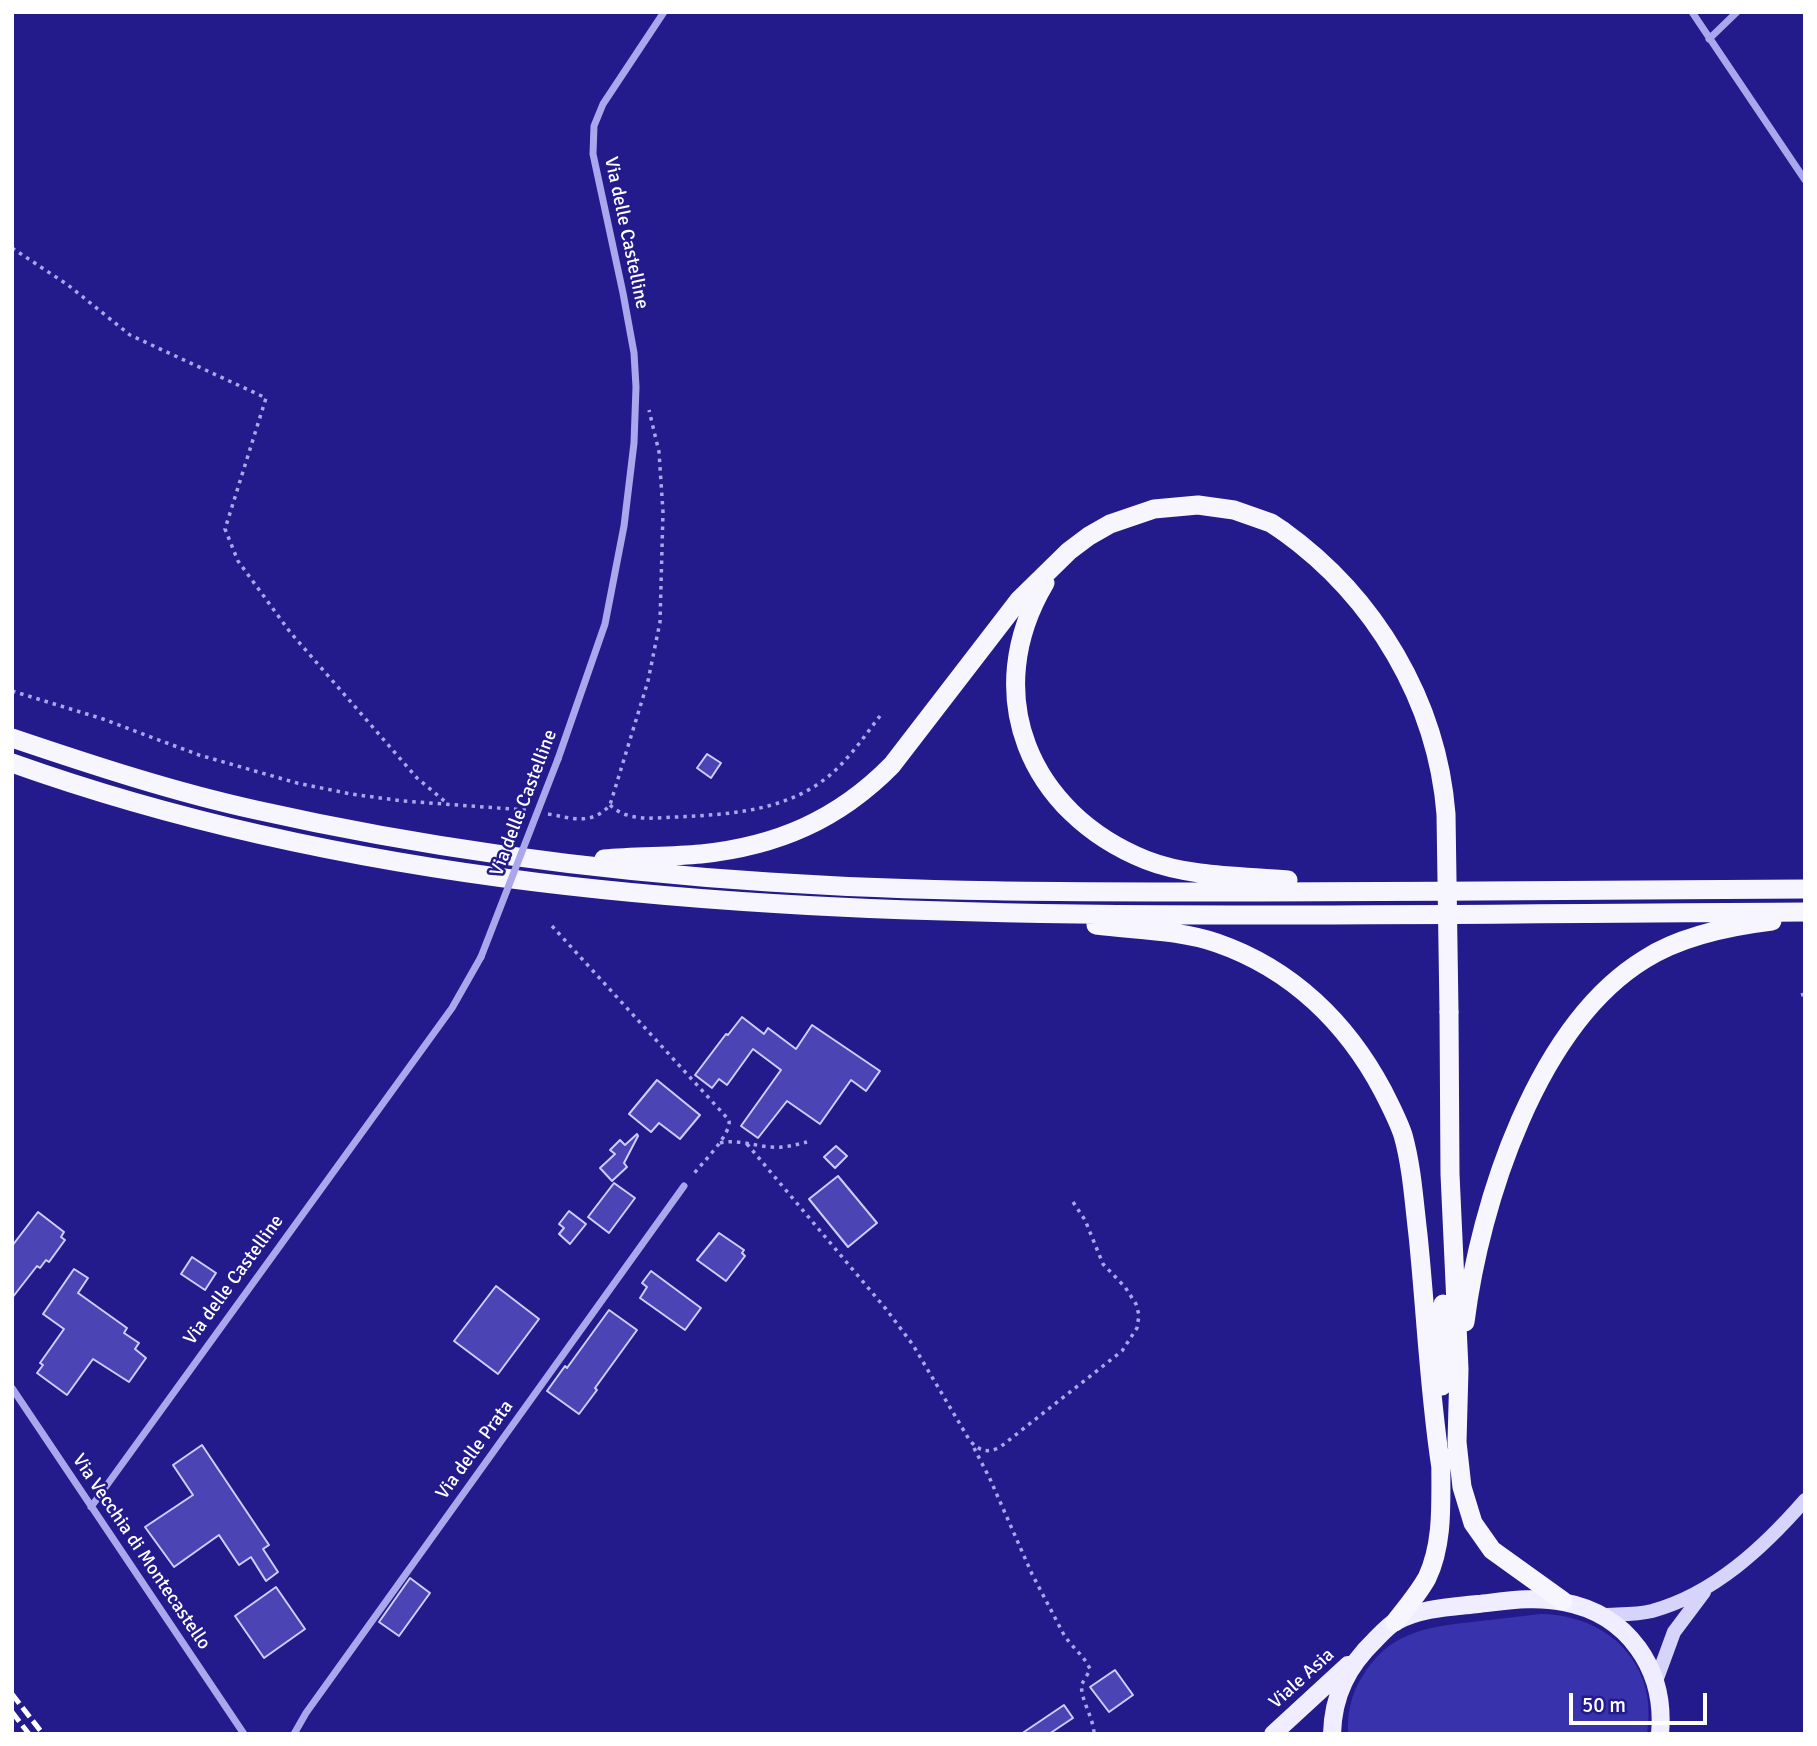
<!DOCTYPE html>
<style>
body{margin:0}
#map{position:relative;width:1817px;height:1746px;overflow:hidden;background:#231b8c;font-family:Signika,sans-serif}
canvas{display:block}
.frame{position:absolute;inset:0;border:14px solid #fff;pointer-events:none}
.scale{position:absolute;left:1569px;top:1693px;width:138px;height:32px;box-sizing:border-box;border:4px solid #fff;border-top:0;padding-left:9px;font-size:21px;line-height:24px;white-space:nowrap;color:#fff;-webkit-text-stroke:5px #231b8c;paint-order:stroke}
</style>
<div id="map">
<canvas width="1817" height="1746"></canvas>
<div class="frame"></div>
<div class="scale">50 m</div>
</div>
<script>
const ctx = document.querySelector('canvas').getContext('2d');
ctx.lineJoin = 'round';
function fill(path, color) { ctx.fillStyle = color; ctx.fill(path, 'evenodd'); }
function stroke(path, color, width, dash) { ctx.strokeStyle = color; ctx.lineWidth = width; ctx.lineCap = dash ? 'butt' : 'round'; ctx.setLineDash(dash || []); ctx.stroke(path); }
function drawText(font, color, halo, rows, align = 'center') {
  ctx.font = font + ' Signika,sans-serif'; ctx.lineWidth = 5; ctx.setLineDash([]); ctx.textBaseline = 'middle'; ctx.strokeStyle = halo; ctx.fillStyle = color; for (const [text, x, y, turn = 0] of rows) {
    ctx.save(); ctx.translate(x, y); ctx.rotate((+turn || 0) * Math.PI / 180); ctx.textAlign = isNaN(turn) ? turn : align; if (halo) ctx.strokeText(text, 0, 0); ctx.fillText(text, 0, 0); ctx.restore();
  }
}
fill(new Path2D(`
 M 1541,1614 C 1608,1615 1659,1664 1647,1734 L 1348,1734 C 1347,1714 1351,1694 1362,1677 C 1388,1633 1425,1627 1472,1622 C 1495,1619 1518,1617 1541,1614 Z`), '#3832ac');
const building = new Path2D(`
 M 707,754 L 721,763 L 711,778 L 697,768 Z
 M 742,1017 L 764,1034 L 768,1028 L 796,1049 L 812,1025 L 880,1071 L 866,1091 L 851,1080 L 820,1124 L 787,1101 L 758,1138 L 741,1126 L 781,1070 L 753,1049 L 727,1085 L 719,1079 L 712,1088 L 695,1075 L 726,1034 L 728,1035 Z
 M 657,1080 L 700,1115 L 680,1139 L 659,1123 L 651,1132 L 629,1114 Z
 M 637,1134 L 638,1136 L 624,1163 L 627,1167 L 612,1181 L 600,1168 L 615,1154 L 610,1150 L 620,1140 L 625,1145 Z
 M 836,1146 L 847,1156 L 835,1168 L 824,1157 Z
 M 838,1176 L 877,1223 L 848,1247 L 809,1199 Z
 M 614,1183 L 635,1198 L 609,1233 L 588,1217 Z
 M 569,1211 L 586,1224 L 570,1244 L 559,1234 L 564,1228 L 559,1224 Z
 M 38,1212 L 64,1232 L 61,1237 L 65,1240 L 49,1262 L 46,1260 L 40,1268 L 37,1266 L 12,1298 L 12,1246 Z
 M 719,1233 L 744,1250 L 742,1253 L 745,1256 L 726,1281 L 697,1260 Z
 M 192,1257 L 216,1273 L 205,1290 L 181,1274 Z
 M 74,1269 L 88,1278 L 78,1293 L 127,1328 L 124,1333 L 139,1343 L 135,1349 L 146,1358 L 129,1382 L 93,1359 L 67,1395 L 37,1373 L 43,1365 L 40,1363 L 64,1329 L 43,1314 Z
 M 651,1271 L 701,1308 L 685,1330 L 640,1298 L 647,1287 L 642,1283 Z
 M 496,1286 L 539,1319 L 498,1374 L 454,1341 Z
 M 609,1310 L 637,1330 L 595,1388 L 597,1390 L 579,1414 L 547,1391 L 565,1366 L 567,1368 Z
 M 202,1445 L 269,1545 L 263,1549 L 278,1572 L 266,1581 L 251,1557 L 239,1565 L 219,1535 L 174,1567 L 145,1527 L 193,1495 L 173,1465 Z
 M 410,1578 L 430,1593 L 399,1636 L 379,1622 Z
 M 276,1587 L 305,1629 L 264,1658 L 235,1616 Z
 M 1115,1670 L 1133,1695 L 1109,1712 L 1090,1687 Z
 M 1064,1705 L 1073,1718 L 1049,1734 L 1021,1734 Z`);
fill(building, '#4b44b4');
stroke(building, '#cfcdfa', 2);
stroke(new Path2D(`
 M 12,248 L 68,285 L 130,335 L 266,398 L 225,529 L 238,561 L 290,632 L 417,778 L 448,804
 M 12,691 L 103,719 L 199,755 L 297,783 L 351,794 L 403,801 L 526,810
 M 610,805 C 628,822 653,818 676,817 C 739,814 803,810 847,758 C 859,745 869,730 880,716
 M 548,814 C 572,818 591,826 610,805 L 648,681 L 660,622 L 663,512 L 659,452 L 649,410
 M 552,926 L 729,1120 C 732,1134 702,1163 692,1176
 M 1801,995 L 1805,994
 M 720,1143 C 737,1139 754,1146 772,1147 C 785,1148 795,1145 807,1142
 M 747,1144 L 886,1309 L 913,1345 L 970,1441 C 980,1451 986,1453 999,1448 L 1122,1351 L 1137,1328 L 1139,1315 L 1136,1304 L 1125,1287 L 1103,1264 L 1085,1220 L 1071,1199
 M 974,1448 L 990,1479 L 1032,1574 L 1063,1633 C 1071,1647 1084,1655 1090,1669 C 1088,1674 1084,1680 1082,1684 C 1079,1697 1094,1718 1094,1734`), '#aba7ed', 3.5, [3.5, 5]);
stroke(new Path2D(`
 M 1692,12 L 1805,180
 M 1709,39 L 1737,12
 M 558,759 L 605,624 L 624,526 L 634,443 L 636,387 L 634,353 L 623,293 L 593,154 L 594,126 L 603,104 L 664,12
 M 12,1388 L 244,1734
 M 91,1507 L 452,1008 L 481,957
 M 294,1734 L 306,1713 L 684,1186`), '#aba7ed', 7);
stroke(new Path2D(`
 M 1603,1615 C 1619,1614 1636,1615 1652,1611 C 1714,1594 1764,1547 1805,1500
 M 1656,1681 L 1674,1632 L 1704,1592`), '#d6d4fa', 14);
stroke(new Path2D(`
 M 1273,1734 L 1348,1665
 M 1332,1734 C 1333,1695 1348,1666 1375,1640 C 1381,1634 1388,1626 1395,1622 C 1420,1608 1451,1607 1478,1604 C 1506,1601 1535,1596 1563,1602 C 1628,1614 1666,1669 1660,1734`), '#efedff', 18);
stroke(new Path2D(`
 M 1045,583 C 979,694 1029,813 1146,860 C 1189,877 1242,876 1288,880
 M 12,738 C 92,765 174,792 256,810 C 425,848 597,871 769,882 C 932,893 1096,892 1259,892 C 1441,891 1623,891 1805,889
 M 12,763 C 354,885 718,909 1078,914 C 1320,917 1562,913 1805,912
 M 604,859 C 636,856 668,857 701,854 C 777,846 838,820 892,765 L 1019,600 L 1069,551 L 1089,536 L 1110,524 L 1154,509 L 1198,505 L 1234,510 L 1271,523 L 1283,531
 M 1096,925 C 1136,930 1179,930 1217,943 C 1292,969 1347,1023 1383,1091 C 1390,1105 1398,1120 1403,1135 C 1412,1167 1414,1202 1418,1235 C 1426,1312 1429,1391 1441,1468
 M 1449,1012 L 1450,1174 L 1459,1369 L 1457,1442 L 1462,1487 L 1473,1523 L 1492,1550 L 1563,1601
 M 1465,1322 C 1480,1203 1537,1025 1645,959 C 1681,936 1730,926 1772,921
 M 1442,1386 L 1443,1304
 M 1395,1622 C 1406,1608 1418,1594 1427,1578 C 1445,1540 1440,1495 1441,1455`), '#f7f6ff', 19);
stroke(new Path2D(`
 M 12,1694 L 43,1734
 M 12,1712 L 29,1734`), '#fff', 5, [12, 5]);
stroke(new Path2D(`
 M 481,957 L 558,759`), '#aba7ed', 7);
stroke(new Path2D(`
 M 1283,531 C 1375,597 1437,701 1446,814 L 1449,1012`), '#f7f6ff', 19);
drawText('19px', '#fff', '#231b8c', [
 ["Via delle Castelline",626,233,78],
 ["Via delle Castelline",524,803,-69],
 ["Via delle Castelline",234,1280,-54],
 ["Via delle Prata",475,1450,-54],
 ["Via Vecchia di Montecastello",141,1552,56],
 ["Viale Asia",1302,1679,-42]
]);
</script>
